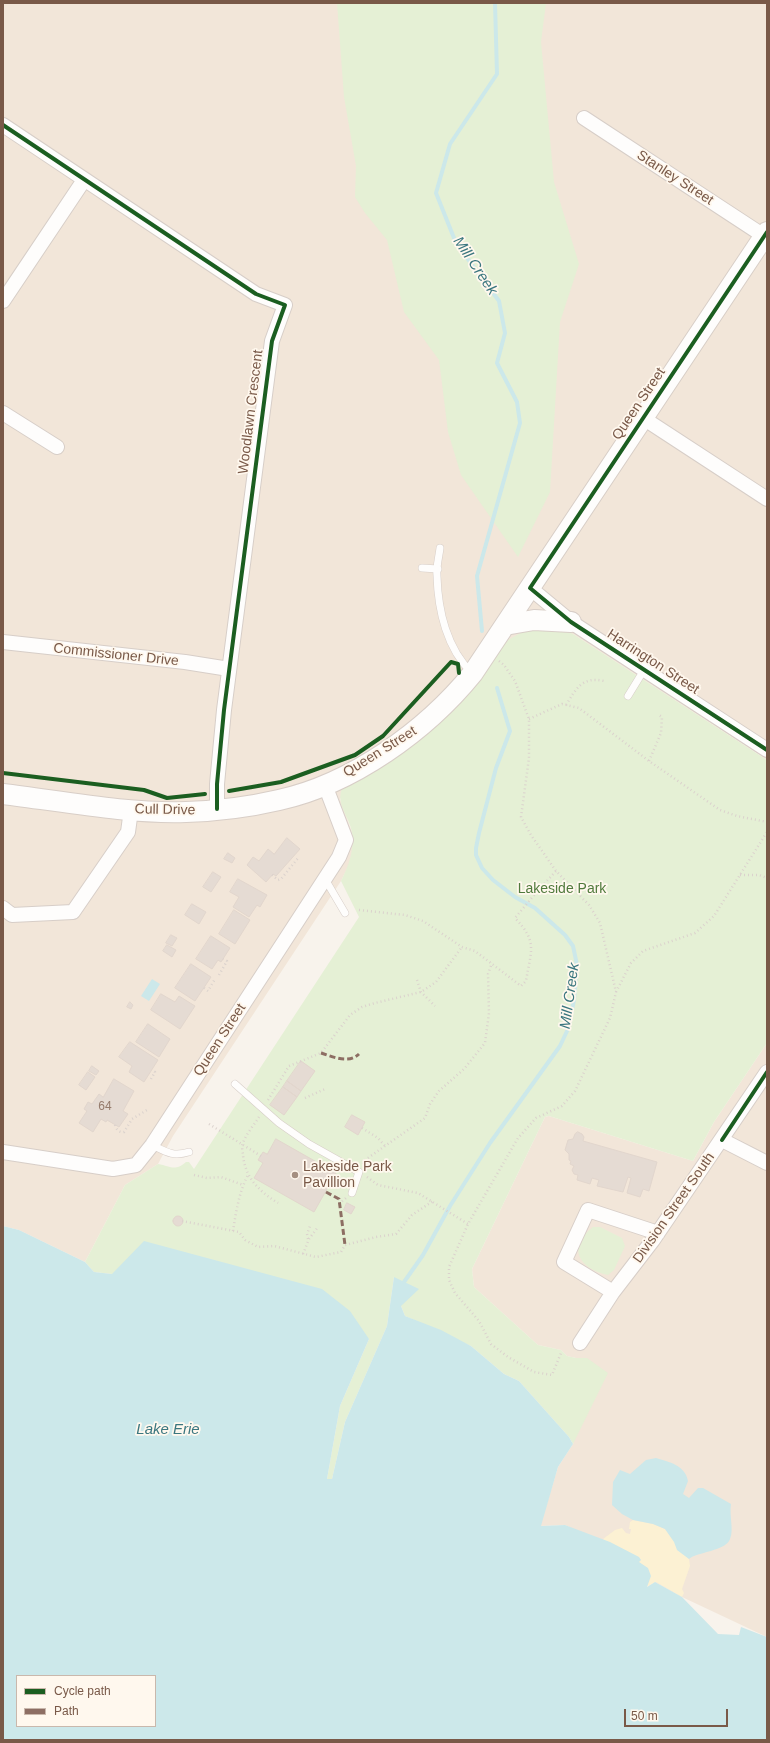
<!DOCTYPE html>
<style>
body{margin:0}
#map{position:relative;width:770px;height:1743px;overflow:hidden;background:#f8f3ec;font-family:Helvetica,sans-serif}
canvas{display:block}
.frame{position:absolute;inset:0;border:4px solid #795948;pointer-events:none}
.legend{position:absolute;left:16px;top:1675px;width:140px;height:52px;box-sizing:border-box;background:#fff8ee;border:1px solid #c9b8ac;margin:0;padding:5px 7px;list-style:none;font-size:12px;color:#795948}
.legend li{display:flex;align-items:center;gap:8px;height:20px}
.legend b{width:20px;border:1px solid #c9b8ac}
.scale{position:absolute;left:624px;top:1709px;width:104px;height:18px;box-sizing:border-box;border:2px solid #795948;border-top:0;padding-left:5px;font-size:12px;line-height:14px;white-space:nowrap;color:#795948;-webkit-text-stroke:3px #fff8ee;paint-order:stroke}
</style>
<div id="map">
<canvas width="770" height="1743"></canvas>
<div class="frame"></div>
<ul class="legend">
<li><b style="height:5px;background:#1b5e20"></b>Cycle path</li>
<li><b style="height:5px;background:#8d6e63"></b>Path</li>
</ul>
<div class="scale">50 m</div>
</div>
<script>
const ctx = document.querySelector('canvas').getContext('2d');
ctx.lineJoin = 'round';
function fill(path, color) { ctx.fillStyle = color; ctx.fill(path, 'evenodd'); }
function stroke(path, color, width, dash) { ctx.strokeStyle = color; ctx.lineWidth = width; ctx.lineCap = dash ? 'butt' : 'round'; ctx.setLineDash(dash || []); ctx.stroke(path); }
function drawText(font, color, halo, rows, align = 'center') {
  ctx.font = font + ' Helvetica,sans-serif'; ctx.lineWidth = 3.5; ctx.setLineDash([]); ctx.textBaseline = 'middle'; ctx.strokeStyle = halo; ctx.fillStyle = color; for (const [text, x, y, turn = 0] of rows) {
    ctx.save(); ctx.translate(x, y); ctx.rotate((+turn || 0) * Math.PI / 180); ctx.textAlign = isNaN(turn) ? turn : align; if (halo) ctx.strokeText(text, 0, 0); ctx.fillText(text, 0, 0); ctx.restore();
  }
}
fill(new Path2D(`
 M 3,3 L 767,3 L 767,760 L 573,634 L 461,700 L 441,722 L 414,745 L 350,783 L 340,799 L 352,832 L 353,848 L 349,865 L 341,881 L 173,1136 L 158,1164 L 125,1185 L 85,1262 L 19,1230 L 3,1226 Z
 M 767,1043 L 767,1637 L 682,1597 L 655,1582 L 578,1531 L 565,1525 L 540,1526 L 558,1467 L 573,1444 L 587,1358 L 576,1358 L 567,1356 L 561,1350 L 538,1345 L 474,1287 L 472,1269 L 545,1117 L 549,1116 L 693,1161 L 714,1122 Z`), '#f2e6d9');
fill(new Path2D(`
 M 337,3 L 546,3 L 541,42 L 554,182 L 579,264 L 560,322 L 550,492 L 518,557 L 461,475 L 448,432 L 439,360 L 404,312 L 387,240 L 365,213 L 355,197 L 356,166 L 344,97 Z
 M 537,628 L 565,631 L 573,634 L 767,760 L 767,1043 L 714,1122 L 693,1161 L 549,1116 L 545,1117 L 472,1269 L 474,1287 L 538,1345 L 561,1350 L 567,1356 L 576,1358 L 587,1358 L 608,1373 L 573,1444 L 569,1437 L 519,1381 L 504,1374 L 471,1346 L 405,1316 L 401,1306 L 394,1277 L 387,1326 L 345,1422 L 332,1479 L 327,1479 L 340,1406 L 369,1339 L 112,1274 L 94,1272 L 85,1262 L 125,1185 L 158,1164 C 171,1166 174,1172 186,1162 L 189,1162 L 194,1169 L 359,917 L 341,881 C 349,865 354,851 352,833 C 350,817 334,803 343,787 L 414,745 L 440,722 L 461,700 L 508,640 L 524,631 Z
 M 593,1227 L 600,1227 L 622,1238 L 625,1246 L 614,1270 L 608,1275 C 579,1269 566,1247 593,1227 Z`), '#e5f0d5');
fill(new Path2D(`
 M 633,1520 L 653,1524 L 665,1529 L 689,1559 L 690,1566 L 682,1589 L 684,1593 L 682,1597 L 656,1582 L 646,1587 L 603,1539 L 615,1530 L 622,1528 L 626,1533 L 630,1534 L 631,1529 L 629,1529 L 630,1522 Z`), '#fcf1d3');
fill(new Path2D(`
 M 152,979 L 160,984 L 149,1001 L 141,996 Z
 M 3,1226 L 19,1230 L 85,1262 L 94,1272 L 112,1274 L 144,1241 L 322,1289 L 350,1311 L 369,1339 L 340,1406 L 327,1479 L 332,1479 L 345,1422 L 387,1326 L 394,1277 L 419,1289 L 401,1306 L 405,1316 L 441,1330 L 471,1346 L 504,1374 L 519,1381 L 569,1437 L 573,1444 L 558,1467 L 541,1526 L 565,1525 L 610,1542 L 639,1557 L 641,1560 L 639,1562 L 648,1568 L 651,1576 L 647,1587 L 655,1582 L 682,1597 L 718,1634 L 739,1635 L 741,1627 L 767,1637 L 767,1740 L 3,1740 ZM 17,1676 L 155,1676 L 155,1726 L 17,1726 Z
 M 656,1458 C 669,1462 685,1465 688,1481 L 683,1494 L 689,1498 L 698,1488 L 703,1488 L 731,1504 C 729,1515 734,1530 730,1539 C 726,1551 697,1552 689,1559 L 677,1550 L 674,1542 L 665,1529 L 653,1524 L 633,1520 L 622,1514 L 612,1505 L 613,1482 L 620,1470 L 630,1474 L 646,1460 Z`), '#cce8ea');
stroke(new Path2D(`
 M 482,631 L 477,576 L 520,423 L 517,402 L 497,363 L 505,333 L 499,301 L 456,243 L 436,193 L 450,144 L 497,74 L 495,3
 M 404,1282 L 423,1255 L 450,1206 L 490,1143 L 560,1046 L 568,1029 L 574,1000 L 577,965 L 573,946 L 565,935 L 535,908 L 515,897 L 493,880 L 482,868 L 476,855 L 476,848 L 479,833 L 496,768 L 510,731 L 497,688`), '#cce8ea', 4);
const building = new Path2D(`
 M 287,838 L 300,849 L 276,876 L 273,874 L 266,882 L 247,865 L 253,857 L 259,861 L 268,849 L 274,854 Z
 M 228,853 L 235,858 L 232,863 L 224,859 Z
 M 213,872 L 221,877 L 211,892 L 203,887 Z
 M 238,879 L 267,895 L 260,907 L 257,905 L 249,917 L 233,907 L 239,897 L 230,892 Z
 M 192,904 L 206,912 L 199,924 L 185,915 Z
 M 234,910 L 250,920 L 235,944 L 219,934 Z
 M 171,935 L 177,938 L 172,946 L 166,943 Z
 M 211,936 L 230,948 L 221,962 L 218,960 L 212,969 L 196,959 Z
 M 167,945 L 176,950 L 172,957 L 163,951 Z
 M 191,964 L 211,977 L 195,1001 L 175,988 Z
 M 161,994 L 175,1002 L 179,996 L 195,1006 L 180,1029 L 151,1010 Z
 M 130,1002 L 133,1005 L 131,1009 L 127,1007 Z
 M 148,1024 L 170,1039 L 159,1057 L 136,1042 Z
 M 130,1042 L 158,1060 L 144,1082 L 129,1072 L 132,1066 L 119,1057 Z
 M 301,1061 L 315,1071 L 301,1091 L 287,1081 Z
 M 92,1066 L 99,1071 L 96,1075 L 89,1071 Z
 M 88,1072 L 95,1077 L 86,1090 L 79,1085 Z
 M 114,1079 L 134,1091 L 123,1111 L 128,1114 L 119,1127 L 107,1120 L 106,1122 L 101,1119 L 93,1132 L 79,1123 L 87,1111 L 84,1109 L 88,1102 L 92,1104 L 99,1094 L 103,1097 Z
 M 287,1081 L 301,1091 L 297,1097 L 283,1087 Z
 M 283,1087 L 297,1097 L 284,1115 L 270,1105 Z
 M 352,1115 L 365,1122 L 358,1135 L 345,1127 Z
 M 578,1132 L 582,1134 L 584,1137 L 583,1141 L 657,1162 L 649,1191 L 643,1189 L 640,1197 L 627,1193 L 631,1178 L 628,1177 L 623,1192 L 597,1186 L 599,1180 L 592,1178 L 590,1184 L 577,1180 L 578,1175 L 574,1174 L 572,1170 L 574,1166 L 570,1164 L 571,1161 L 569,1160 L 569,1154 L 565,1150 L 568,1140 L 573,1139 L 575,1134 Z
 M 276,1139 L 336,1173 L 314,1212 L 254,1178 L 263,1163 L 258,1160 L 263,1152 L 267,1154 Z
 M 347,1203 L 355,1207 L 351,1214 L 344,1210 Z
 M173 1221a5 5 0 1 1 10 0a5 5 0 1 1-10 0Z`);
fill(building, '#e5dbd3');
stroke(building, '#e2d6cd', 1);
const lane = new Path2D(`
 M 440,548 C 439,557 436,567 437,576 C 438,611 447,649 472,673
 M 422,568 L 438,569
 M 628,696 L 644,670
 M 325,879 L 345,913
 M 235,1084 L 279,1123 L 309,1144 L 359,1172 L 352,1193
 M 152,1145 C 166,1152 173,1157 189,1152`);
const street = new Path2D(`
 M 584,118 L 767,238
 M 3,125 L 256,294 L 285,305 L 272,341 L 224,710 L 217,784 L 217,809
 M 3,301 L 84,180
 M 3,413 L 57,447
 M 643,418 L 767,499
 M 530,588 L 571,622 L 767,750
 M 3,642 L 185,662 L 229,669
 M 3,908 L 12,915 L 73,912 L 128,832 L 131,810
 M 722,1140 L 767,1163
 M 3,1152 L 113,1169 L 136,1165 L 152,1145 L 339,857 L 346,840 L 325,785
 M 613,1292 L 564,1262 L 588,1210 L 658,1233
 M 580,1343 L 613,1292 L 653,1240 L 767,1072`);
const secondary = new Path2D(`
 M 505,625 L 534,620 L 571,622
 M 3,794 C 61,801 128,814 186,812 C 217,811 249,807 279,800 C 352,784 426,731 473,673 L 767,232`);
stroke(lane, '#d7cec8', 8);
stroke(street, '#d7cec8', 16);
stroke(secondary, '#d8cec7', 22);
stroke(new Path2D(`
 M 499,661 L 504,665 L 515,681 L 529,719 L 529,758 L 521,817 L 531,835 L 556,871 L 589,905 L 600,923 L 616,992 L 610,1018 L 575,1091 L 562,1106 L 536,1118 L 518,1138 L 468,1224 L 449,1267 L 449,1280 L 455,1293 L 479,1321 L 491,1344 L 508,1357 L 534,1372 L 552,1375 L 561,1353
 M 566,705 C 576,689 582,676 604,681
 M 529,719 L 562,704 L 579,708 L 649,761 L 720,810 L 737,816 L 767,822
 M 649,761 L 661,733 L 662,717 L 659,715
 M 272,875 L 278,880 L 281,879 L 299,857
 M 740,875 L 759,875 L 767,878
 M 359,910 L 405,915 L 423,921 L 462,947 L 475,951 L 521,986 L 526,981 C 531,950 538,942 515,918 L 535,894 L 556,871
 M 219,975 L 227,961 L 223,959
 M 417,980 L 421,992 L 435,1006
 M 204,988 L 208,991 L 215,979
 M 616,992 L 631,963 L 643,951 L 695,933 L 714,916 L 767,832
 M 151,1079 L 155,1072 L 152,1070
 M 305,1098 L 325,1089
 M 268,1100 L 289,1066 L 321,1053 L 350,1015 L 362,1007 L 375,1003 L 421,992 L 436,982 L 462,947
 M 259,1117 C 254,1125 246,1134 243,1143 C 241,1147 243,1152 243,1155 C 245,1178 260,1192 278,1203
 M 209,1124 L 261,1156
 M 115,1125 C 116,1129 119,1133 124,1132 L 132,1119 L 147,1110
 M 362,1128 L 378,1138 L 385,1146
 M 363,1164 L 365,1160 L 425,1118 L 430,1104 L 439,1091 L 464,1069 L 485,1043 L 489,1013 L 488,974 L 492,963
 M 194,1175 L 207,1178 L 221,1177 L 243,1185
 M 367,1177 L 378,1185 L 418,1193 L 468,1224
 M 339,1204 L 346,1198
 M 182,1221 L 239,1232 L 245,1240 L 258,1247 L 274,1246 L 316,1257 L 341,1252 L 345,1245 L 376,1237 L 396,1234 L 412,1215 L 433,1201
 M 233,1231 C 236,1212 239,1192 248,1175
 M 308,1239 L 307,1234 L 310,1226
 M 303,1254 L 309,1239 L 318,1227`), '#dbd2cd', 2.5, [1, 3]);
stroke(lane, '#fefdfc', 7);
stroke(street, '#fefdfc', 14);
stroke(secondary, '#fefdfc', 20);
stroke(new Path2D(`
 M 321,1053 C 334,1057 348,1064 359,1054
 M 326,1192 L 339,1199 L 345,1245`), '#8d6e63', 3, [6, 3]);
stroke(new Path2D(`
 M 3,125 L 256,294 L 285,305 L 272,341 L 224,710 L 217,784 L 217,809
 M 767,232 L 530,588 L 571,622 L 767,750
 M 3,773 L 144,790 L 167,798 L 205,794
 M 229,791 L 281,782 L 355,755 L 383,736 L 451,662 L 458,664 L 459,673
 M 722,1140 L 767,1072`), '#1b5e20', 4);
for (const [x, y, r, color] of [
 [295,1175,4,"#a58f81"]
]) { const dot = new Path2D(); dot.arc(x, y, r, 0, 2 * Math.PI); ctx.fillStyle = color; ctx.fill(dot); stroke(dot, '#fff8ee', 1.5); }
drawText('12px', '#967c6d', null, [
 ["64",105,1107]
]);
drawText('14px', '#795948', '#fff8ee', [
 ["Stanley Street",675,178,33],
 ["Queen Street",639,404,-56],
 ["Woodlawn Crescent",251,412,-83],
 ["Commissioner Drive",116,655,6],
 ["Harrington Street",653,662,33],
 ["Queen Street",380,752,-32],
 ["Cull Drive",165,810,1],
 ["Queen Street",220,1040,-57],
 ["Division Street South",674,1208,-55]
]);
drawText('14px', '#507a3c', '#fff8ee', [
 ["Lakeside Park",562,889]
]);
drawText('14px', '#795948', '#fff8ee', [
 ["Lakeside Park",303,1167],
 ["Pavillion",303,1183]
], 'left');
drawText('italic 15px', '#3a767f', '#fff8ee', [
 ["Mill Creek",475,266,56],
 ["Mill Creek",570,996,-82],
 ["Lake Erie",168,1430]
]);
</script>
